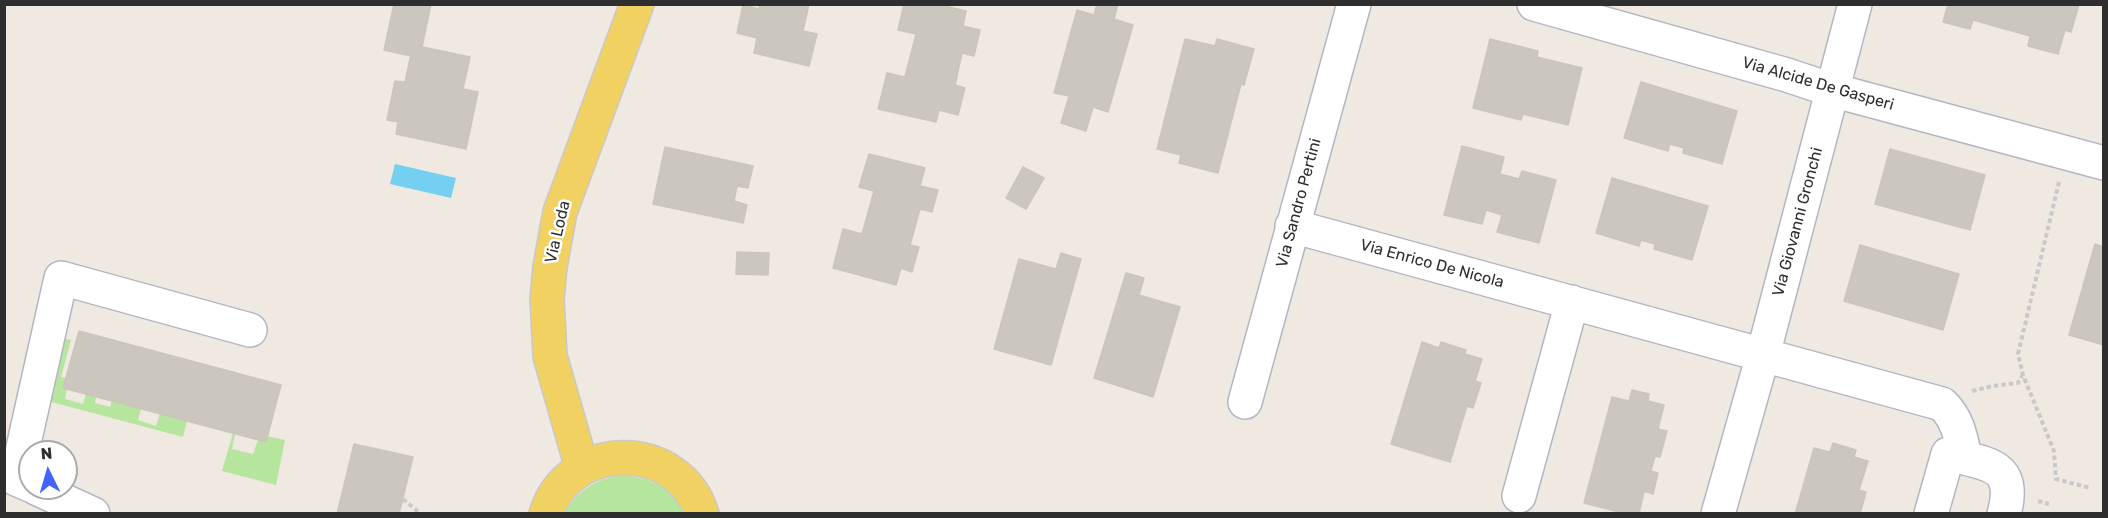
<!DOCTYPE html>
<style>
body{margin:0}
#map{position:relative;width:2108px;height:518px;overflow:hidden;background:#efe9e1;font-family:Rubik,sans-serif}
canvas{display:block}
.frame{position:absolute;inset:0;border:6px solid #2e2e2e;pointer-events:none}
.north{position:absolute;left:18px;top:440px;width:60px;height:60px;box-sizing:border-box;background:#fff;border:2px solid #ababab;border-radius:50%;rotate:355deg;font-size:16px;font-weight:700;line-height:24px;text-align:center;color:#2e2e2e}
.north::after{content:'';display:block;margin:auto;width:21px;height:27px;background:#4264fb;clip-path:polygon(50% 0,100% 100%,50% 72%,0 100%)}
</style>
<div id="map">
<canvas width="2108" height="518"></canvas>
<div class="frame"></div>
<div class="north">N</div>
</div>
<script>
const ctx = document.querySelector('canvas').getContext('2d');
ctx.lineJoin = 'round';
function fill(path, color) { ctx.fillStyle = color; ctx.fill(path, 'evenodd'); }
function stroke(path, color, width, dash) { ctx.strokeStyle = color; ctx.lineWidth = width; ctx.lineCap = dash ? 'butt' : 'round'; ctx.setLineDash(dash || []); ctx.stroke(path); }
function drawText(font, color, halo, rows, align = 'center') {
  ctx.font = font + ' Rubik,sans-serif'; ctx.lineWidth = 5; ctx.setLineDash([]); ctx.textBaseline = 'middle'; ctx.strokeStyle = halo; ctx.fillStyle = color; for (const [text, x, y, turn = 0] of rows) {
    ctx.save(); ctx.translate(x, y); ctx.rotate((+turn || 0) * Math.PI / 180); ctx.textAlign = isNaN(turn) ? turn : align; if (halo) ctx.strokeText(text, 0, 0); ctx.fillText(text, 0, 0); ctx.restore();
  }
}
fill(new Path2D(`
 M 62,338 L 71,340 L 61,377 L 66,378 L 63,388 L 67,389 L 65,399 L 83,404 L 86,394 L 96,397 L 95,403 L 110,407 L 112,401 L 138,408 L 141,409 L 138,420 L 156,426 L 160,413 L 187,421 L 183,437 L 44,400 Z
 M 233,433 L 235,434 L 232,449 L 253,454 L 258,440 L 265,442 L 267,436 L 285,440 L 276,485 L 222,471 Z
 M 620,475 C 646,477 674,486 684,514 L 564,514 C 577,490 595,480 620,475 Z`), '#b6e59e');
fill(new Path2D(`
 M 395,164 L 456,178 L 451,198 L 390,184 Z`), '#75cff0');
const building = new Path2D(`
 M 394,4 L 431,4 L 422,47 L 413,45 L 411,56 L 384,50 Z
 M 760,4 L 809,4 L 803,31 L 817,34 L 809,66 L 754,53 L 757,38 L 737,33 L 743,5 L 759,9 Z
 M 904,4 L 937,4 L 966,11 L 963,26 L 980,30 L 974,56 L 962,53 L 955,85 L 965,88 L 958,115 L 939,110 L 936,122 L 878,109 L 887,73 L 905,77 L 916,34 L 898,30 Z
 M 1097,4 L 1118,4 L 1114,19 L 1133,25 L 1108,112 L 1093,107 L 1086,131 L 1061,123 L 1069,96 L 1054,93 L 1077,10 L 1094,15 Z
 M 1948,4 L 2079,4 L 2071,32 L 2065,30 L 2058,54 L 2028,46 L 2030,36 L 1973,20 L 1970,29 L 1943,22 Z
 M 1185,39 L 1215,46 L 1217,39 L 1254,49 L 1244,85 L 1241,84 L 1218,173 L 1179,163 L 1181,155 L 1157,149 Z
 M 1490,39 L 1538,51 L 1537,57 L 1582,68 L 1568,125 L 1523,114 L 1521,120 L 1473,108 Z
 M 413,45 L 470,57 L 463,89 L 478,92 L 466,149 L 396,134 L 398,122 L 387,120 L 395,81 L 405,82 Z
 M 1641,82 L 1737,111 L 1722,164 L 1683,153 L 1684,148 L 1670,144 L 1668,151 L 1624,138 Z
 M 1462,146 L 1504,157 L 1500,174 L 1519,179 L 1522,171 L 1556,180 L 1539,243 L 1497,232 L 1502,215 L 1486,210 L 1482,224 L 1444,215 Z
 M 665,147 L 753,166 L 748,188 L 737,186 L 734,201 L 747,205 L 743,223 L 653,204 Z
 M 1890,149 L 1985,175 L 1970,230 L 1875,204 Z
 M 869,154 L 925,168 L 920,186 L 938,190 L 932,212 L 920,209 L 910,245 L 919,247 L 912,272 L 901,268 L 896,285 L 833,268 L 843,229 L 862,234 L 874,191 L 859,187 Z
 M 1023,167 L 1044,178 L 1026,209 L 1006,198 Z
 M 1612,178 L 1708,206 L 1692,260 L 1654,249 L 1655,244 L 1641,240 L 1639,246 L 1596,233 Z
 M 2095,244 L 2104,247 L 2104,345 L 2069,335 Z
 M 1860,245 L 1959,274 L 1943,330 L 1844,301 Z
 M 737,252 L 769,253 L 768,275 L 736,274 Z
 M 1061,253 L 1081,259 L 1051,365 L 994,349 L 1019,259 L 1056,269 Z
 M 1126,273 L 1144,278 L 1139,295 L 1180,307 L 1153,397 L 1094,378 Z
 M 79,331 L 281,385 L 266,442 L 63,388 Z
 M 1422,342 L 1439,348 L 1441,342 L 1466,350 L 1465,354 L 1482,359 L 1475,381 L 1481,383 L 1473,408 L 1467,406 L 1450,462 L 1391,444 Z
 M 1632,390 L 1649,394 L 1648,401 L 1664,405 L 1658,429 L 1667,431 L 1660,457 L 1655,456 L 1651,471 L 1658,473 L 1653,494 L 1644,491 L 1639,514 L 1627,514 L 1584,503 L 1612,397 L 1629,401 Z
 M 1833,443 L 1856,450 L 1854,457 L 1868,461 L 1859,490 L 1866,492 L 1860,514 L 1795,514 L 1814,448 L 1830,452 Z
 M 354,444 L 413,457 L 399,514 L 337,514 Z`);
fill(building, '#cbc7bf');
stroke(building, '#cbc5ba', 1.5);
const minor = new Path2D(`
 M 1534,4 L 1787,75 L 1832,90 L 2104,163
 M 1292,226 L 1942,404 C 1958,419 1961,438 1965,458
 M 1245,402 L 1354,4
 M 30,485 L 16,479 L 61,278 L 250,330
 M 36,488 L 93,514
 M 1519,496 L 1572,302
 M 1718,514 L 1763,355 L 1855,4
 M 1931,514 L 1948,454 C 1986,464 2018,463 2004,514`);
const major = new Path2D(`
 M 582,468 L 550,356 L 547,299 L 550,267 L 560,212 L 637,4
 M 546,514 C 569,439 679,439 702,514`);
stroke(minor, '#b4b7c1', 36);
stroke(major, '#c9c9c9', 36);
stroke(new Path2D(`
 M 2059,182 L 2018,354 L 2023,375 L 2054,451 L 2056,479 L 2090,488
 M 1972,391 L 1993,386 L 2018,383 L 2022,376
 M 403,499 L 421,514
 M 2038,501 L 2049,504`), '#c9c9c9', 4, [4.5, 3]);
stroke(minor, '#fff', 33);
stroke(major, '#f2d163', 33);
drawText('16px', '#2e2e2e', '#fff', [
 ["Via Alcide De Gasperi",1818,84,16],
 ["Via Sandro Pertini",1299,203,-75],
 ["Via Giovanni Gronchi",1798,222,-75],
 ["Via Loda",558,232,-77],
 ["Via Enrico De Nicola",1432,264,15]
]);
</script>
